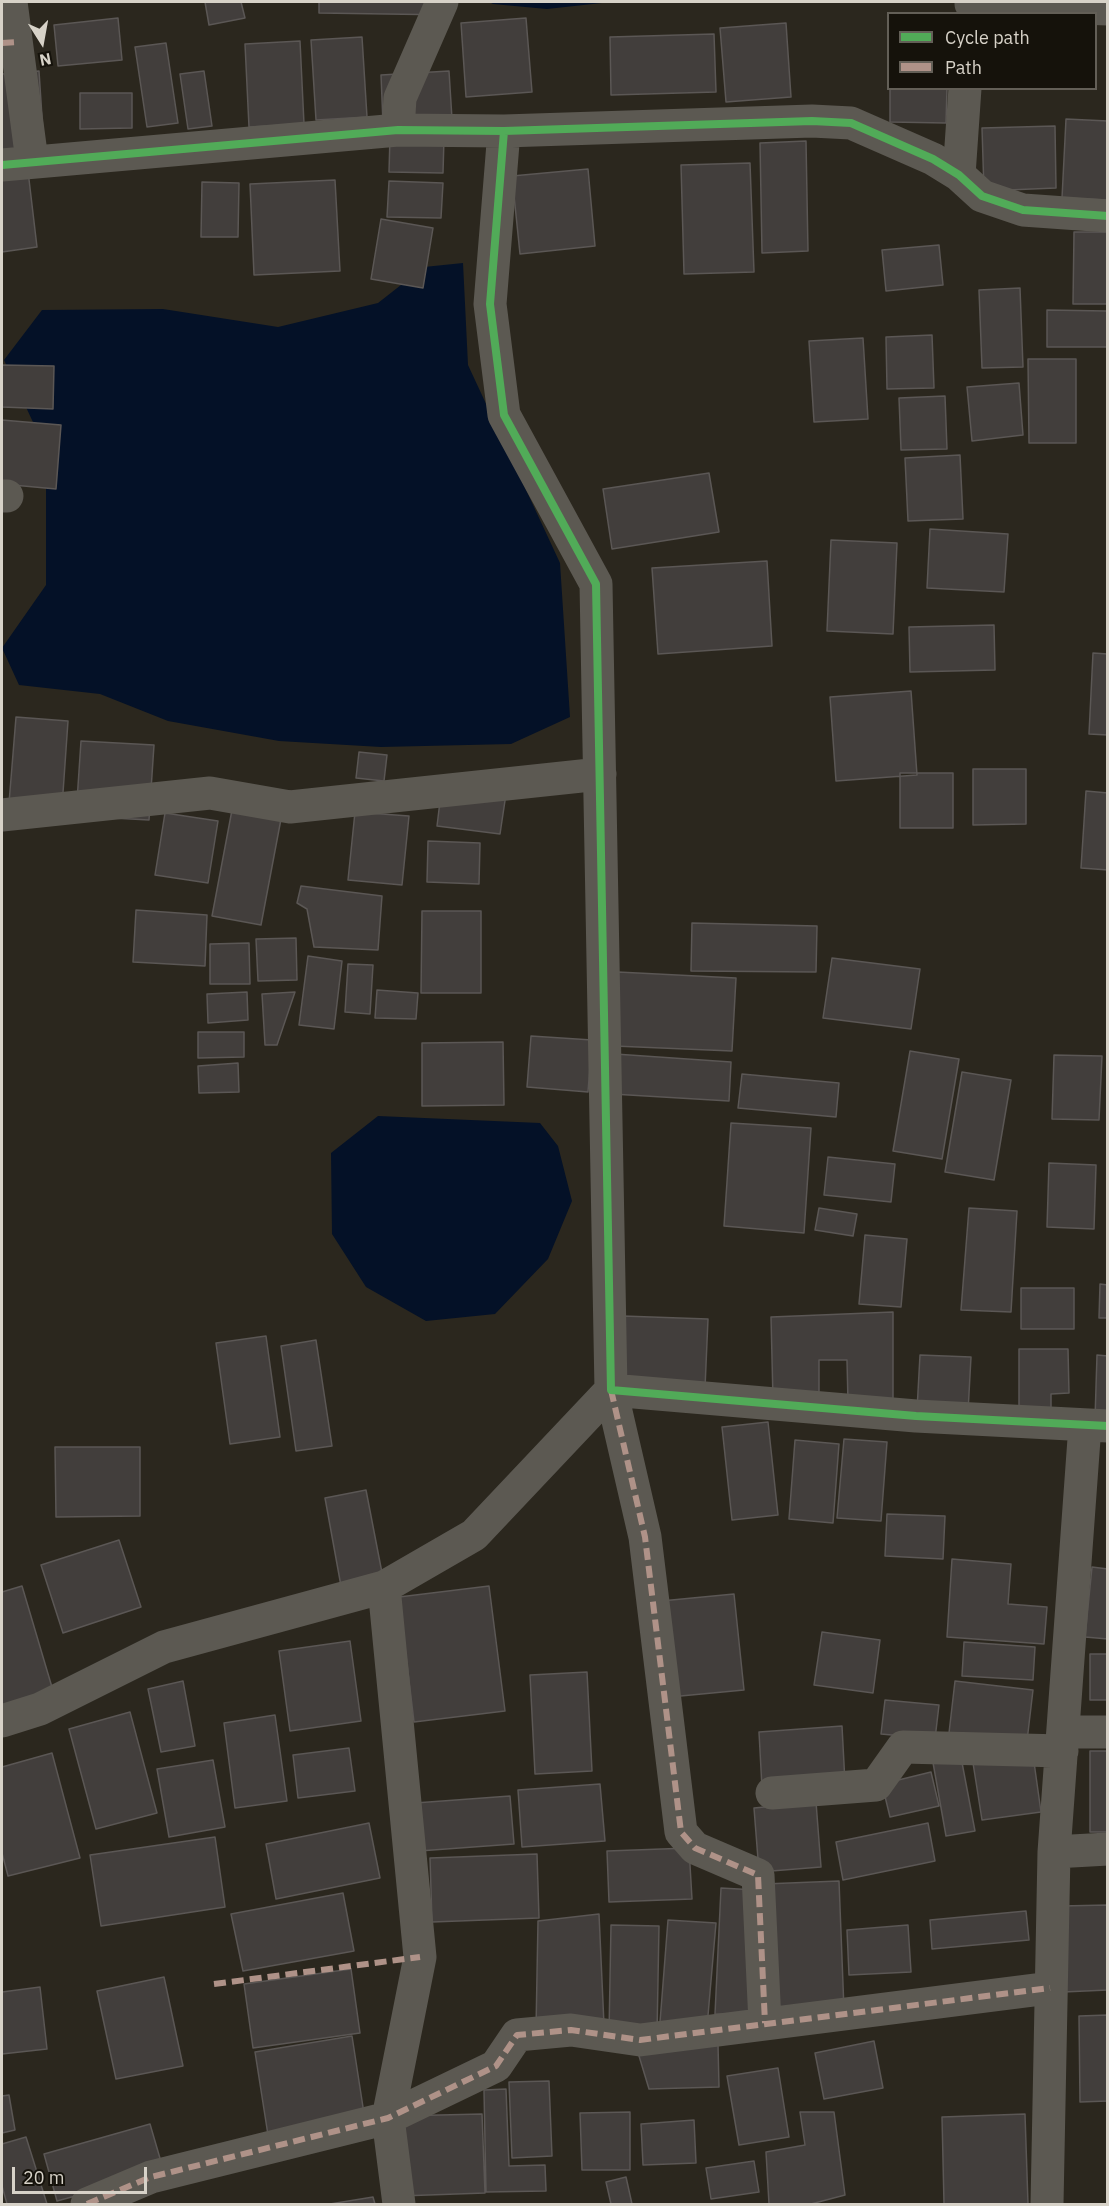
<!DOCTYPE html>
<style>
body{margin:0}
#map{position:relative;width:1109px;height:2206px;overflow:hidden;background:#2b271e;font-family:"IBM Plex Sans",sans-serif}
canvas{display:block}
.frame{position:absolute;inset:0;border:3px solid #d7d2c8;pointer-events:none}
.legend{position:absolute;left:887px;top:12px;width:210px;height:78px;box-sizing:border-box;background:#15120b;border:2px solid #635f57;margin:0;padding:8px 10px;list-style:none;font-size:18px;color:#d7d2c8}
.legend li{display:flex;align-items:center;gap:12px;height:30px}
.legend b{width:30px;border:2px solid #635f57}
.north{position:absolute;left:12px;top:12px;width:60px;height:60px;-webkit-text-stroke:4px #15120b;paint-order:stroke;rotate:169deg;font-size:16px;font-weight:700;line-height:24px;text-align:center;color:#d7d2c8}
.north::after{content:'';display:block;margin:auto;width:21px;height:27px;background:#d7d2c8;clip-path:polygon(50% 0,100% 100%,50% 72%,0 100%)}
.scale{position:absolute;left:12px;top:2167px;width:135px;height:27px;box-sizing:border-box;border:3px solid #d7d2c8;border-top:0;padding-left:8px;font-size:18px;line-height:21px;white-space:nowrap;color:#d7d2c8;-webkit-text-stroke:4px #15120b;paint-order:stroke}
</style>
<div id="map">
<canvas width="1109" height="2206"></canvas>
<div class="frame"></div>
<ul class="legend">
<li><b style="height:8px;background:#51ab58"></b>Cycle path</li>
<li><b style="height:8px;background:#af9288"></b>Path</li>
</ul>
<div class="north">N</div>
<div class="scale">20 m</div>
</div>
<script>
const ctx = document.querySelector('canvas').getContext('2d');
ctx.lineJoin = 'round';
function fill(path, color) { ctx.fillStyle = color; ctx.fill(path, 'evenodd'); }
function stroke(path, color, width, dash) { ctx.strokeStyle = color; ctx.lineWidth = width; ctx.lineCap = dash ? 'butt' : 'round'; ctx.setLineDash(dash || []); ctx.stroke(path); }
fill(new Path2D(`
 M 489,2 L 611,2 L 547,9 L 493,4 Z
 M 463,263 L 468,365 L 560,563 L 570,717 L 511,744 L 381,747 L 279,741 L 168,721 L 100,694 L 19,685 L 2,648 L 46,585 L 46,450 L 4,360 L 42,310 L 163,309 L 278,327 L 378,303 L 424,267 Z
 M 378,1116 L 540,1123 L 558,1146 L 572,1201 L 548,1259 L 495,1314 L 426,1321 L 366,1287 L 332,1234 L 331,1153 Z`), '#041127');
const building = new Path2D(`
 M 205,2 L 241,2 L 245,18 L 209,25 Z
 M 319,2 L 453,2 L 453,15 L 319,13 Z
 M 118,18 L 122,60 L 58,66 L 54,25 Z
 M 526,18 L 532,92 L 466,97 L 461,23 Z
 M 786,23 L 791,97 L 726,102 L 720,28 Z
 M 714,34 L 716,92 L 611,95 L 610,37 Z
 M 362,37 L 367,117 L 316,120 L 311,40 Z
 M 300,41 L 304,124 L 249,127 L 245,44 Z
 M 166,43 L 178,123 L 147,127 L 135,47 Z
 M 39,71 L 44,148 L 2,151 L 2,74 Z
 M 204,71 L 212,126 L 188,129 L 180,74 Z
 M 449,71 L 452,119 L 383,123 L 381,75 Z
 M 890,88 L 947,88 L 946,123 L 890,122 Z
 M 80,93 L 132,93 L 132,128 L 80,129 Z
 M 1066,119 L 1108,121 L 1108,200 L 1062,198 Z
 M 1055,126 L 1056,188 L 984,191 L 982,128 Z
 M 390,137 L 444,138 L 443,173 L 389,172 Z
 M 806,141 L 808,251 L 762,253 L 760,143 Z
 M 750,163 L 754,272 L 684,274 L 681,165 Z
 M 588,169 L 595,246 L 520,254 L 512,176 Z
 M 28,171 L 37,247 L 2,252 L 2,175 Z
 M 335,180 L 340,271 L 254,275 L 250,184 Z
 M 389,181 L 443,183 L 441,218 L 387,217 Z
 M 202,182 L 239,183 L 238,237 L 201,237 Z
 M 381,219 L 433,228 L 423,288 L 371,279 Z
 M 1074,232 L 1108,232 L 1108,304 L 1073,304 Z
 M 939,245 L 943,285 L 886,291 L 882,250 Z
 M 1020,288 L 1023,367 L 982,368 L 979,290 Z
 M 1047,310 L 1107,311 L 1107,347 L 1047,347 Z
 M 932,335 L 934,388 L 887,389 L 886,337 Z
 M 863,338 L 868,419 L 814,422 L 809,341 Z
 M 1028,359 L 1076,359 L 1076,443 L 1029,443 Z
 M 2,365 L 54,366 L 53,409 L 2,407 Z
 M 1019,383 L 1023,435 L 972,441 L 967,387 Z
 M 945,396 L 947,449 L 901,450 L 899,398 Z
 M 2,420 L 61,425 L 56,489 L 2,484 Z
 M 960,455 L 963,519 L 908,521 L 905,458 Z
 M 709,473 L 719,532 L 612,549 L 603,489 Z
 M 930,529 L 1008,534 L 1004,592 L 927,588 Z
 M 831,540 L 897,543 L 893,634 L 827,631 Z
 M 767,561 L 772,646 L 658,654 L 652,568 Z
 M 994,625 L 995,670 L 910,672 L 909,627 Z
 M 1093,653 L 1108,654 L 1108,735 L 1089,734 Z
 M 911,691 L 917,775 L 836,781 L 830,697 Z
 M 16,717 L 68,721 L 62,807 L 9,803 Z
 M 81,741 L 154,745 L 149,820 L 76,816 Z
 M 359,752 L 387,755 L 384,781 L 356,778 Z
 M 973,769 L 1026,769 L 1026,824 L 973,825 Z
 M 900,773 L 953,773 L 953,828 L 900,828 Z
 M 442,785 L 506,794 L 500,834 L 437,826 Z
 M 1086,791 L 1108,793 L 1108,870 L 1081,868 Z
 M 232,810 L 281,819 L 261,925 L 212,916 Z
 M 355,812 L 409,816 L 402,885 L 348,880 Z
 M 165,813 L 218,821 L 208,883 L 155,875 Z
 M 428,841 L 480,843 L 479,884 L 427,882 Z
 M 301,886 L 382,896 L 378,950 L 314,947 L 307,909 L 297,903 Z
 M 136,910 L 207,915 L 205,966 L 133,962 Z
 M 422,911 L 481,911 L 481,993 L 421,993 Z
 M 692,923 L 817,926 L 816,972 L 691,971 Z
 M 296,938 L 297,980 L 258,981 L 256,939 Z
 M 249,943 L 250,984 L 210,984 L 210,944 Z
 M 308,956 L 342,961 L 334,1029 L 299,1025 Z
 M 832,958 L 920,969 L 911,1029 L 823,1018 Z
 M 348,964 L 373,965 L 370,1014 L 345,1012 Z
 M 618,972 L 736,978 L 732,1051 L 614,1046 Z
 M 377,990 L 418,993 L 416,1019 L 375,1018 Z
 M 247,992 L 248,1020 L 208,1023 L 207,994 Z
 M 295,992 L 277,1045 L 265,1045 L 262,994 Z
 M 198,1032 L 244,1032 L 244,1057 L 198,1058 Z
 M 531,1036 L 592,1040 L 588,1092 L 527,1087 Z
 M 503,1042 L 504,1105 L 422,1106 L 422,1043 Z
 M 910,1051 L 959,1059 L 942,1159 L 893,1151 Z
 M 615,1054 L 731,1062 L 729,1101 L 612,1094 Z
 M 1054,1055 L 1102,1056 L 1099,1120 L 1052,1119 Z
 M 238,1063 L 239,1092 L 199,1093 L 198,1066 Z
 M 962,1072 L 1011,1080 L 994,1180 L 945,1172 Z
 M 742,1074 L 839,1083 L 836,1117 L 738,1108 Z
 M 731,1123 L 811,1128 L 804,1233 L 724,1226 Z
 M 828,1157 L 895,1164 L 891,1202 L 824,1195 Z
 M 1049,1163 L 1096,1165 L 1094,1229 L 1047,1227 Z
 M 819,1208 L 857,1214 L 853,1236 L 815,1230 Z
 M 969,1208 L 1017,1211 L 1011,1312 L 961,1310 Z
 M 865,1235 L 907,1239 L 901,1307 L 859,1304 Z
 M 1100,1284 L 1108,1285 L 1108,1318 L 1099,1318 Z
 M 1021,1288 L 1074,1288 L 1074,1329 L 1021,1329 Z
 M 893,1312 L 893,1402 L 848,1402 L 847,1360 L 819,1360 L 819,1402 L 773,1399 L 771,1317 Z
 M 623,1316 L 708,1319 L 705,1388 L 620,1385 Z
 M 266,1336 L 280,1437 L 230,1444 L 216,1343 Z
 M 316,1340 L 332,1446 L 296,1451 L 281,1346 Z
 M 1019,1349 L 1068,1349 L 1069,1393 L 1051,1394 L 1051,1411 L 1019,1411 Z
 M 920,1355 L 971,1357 L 968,1412 L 917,1410 Z
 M 1097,1355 L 1108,1356 L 1108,1420 L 1095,1419 Z
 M 768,1422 L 778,1515 L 732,1520 L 722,1427 Z
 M 844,1439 L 887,1442 L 881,1521 L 837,1518 Z
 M 795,1440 L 839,1444 L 833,1523 L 789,1519 Z
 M 55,1447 L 140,1447 L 140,1516 L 56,1517 Z
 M 366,1490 L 383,1578 L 341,1586 L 325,1498 Z
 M 887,1514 L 945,1516 L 943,1559 L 885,1556 Z
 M 119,1540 L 141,1607 L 63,1633 L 41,1565 Z
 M 952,1559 L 1011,1564 L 1008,1604 L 1047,1607 L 1044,1644 L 947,1637 Z
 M 1092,1567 L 1108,1569 L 1108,1639 L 1085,1637 Z
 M 22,1586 L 54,1694 L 2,1710 L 2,1592 Z
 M 489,1586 L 505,1711 L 414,1722 L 399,1597 Z
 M 734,1594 L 744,1690 L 670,1697 L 661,1601 Z
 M 822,1632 L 880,1640 L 873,1693 L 814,1685 Z
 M 350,1641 L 361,1721 L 290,1731 L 279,1651 Z
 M 964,1642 L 1035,1647 L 1033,1680 L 962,1676 Z
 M 1090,1654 L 1108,1654 L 1108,1700 L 1090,1700 Z
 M 587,1672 L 592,1771 L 535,1774 L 530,1675 Z
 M 183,1681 L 195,1746 L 161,1752 L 148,1689 Z
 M 955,1681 L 1033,1690 L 1027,1741 L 949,1733 Z
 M 885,1700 L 939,1705 L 935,1739 L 881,1734 Z
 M 130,1712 L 157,1813 L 96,1829 L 69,1729 Z
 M 275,1715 L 287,1801 L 235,1808 L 224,1723 Z
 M 842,1726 L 845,1783 L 762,1788 L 759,1732 Z
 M 349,1748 L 355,1791 L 298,1798 L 293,1755 Z
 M 1090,1751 L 1108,1751 L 1108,1832 L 1090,1832 Z
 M 960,1752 L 975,1831 L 946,1836 L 932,1757 Z
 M 52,1753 L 80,1858 L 8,1876 L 2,1853 L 2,1767 Z
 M 1033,1755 L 1041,1812 L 982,1820 L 973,1763 Z
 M 213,1760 L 225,1827 L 169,1837 L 157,1769 Z
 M 931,1772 L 939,1806 L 890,1817 L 882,1784 Z
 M 600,1784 L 605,1841 L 522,1847 L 518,1790 Z
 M 510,1796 L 514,1844 L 419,1851 L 415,1803 Z
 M 816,1802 L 821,1867 L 759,1872 L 754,1808 Z
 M 369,1823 L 380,1878 L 276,1899 L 266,1844 Z
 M 928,1823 L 935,1861 L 843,1880 L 836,1842 Z
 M 215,1837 L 225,1907 L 101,1926 L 90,1855 Z
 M 689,1848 L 692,1899 L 609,1902 L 607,1851 Z
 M 537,1854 L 539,1918 L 432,1922 L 430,1858 Z
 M 839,1881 L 844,2010 L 769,2013 L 764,1884 Z
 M 721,1888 L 756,1890 L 750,2015 L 715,2014 Z
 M 343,1893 L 354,1951 L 243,1971 L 231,1914 Z
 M 1108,1905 L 1108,1990 L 1063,1992 L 1061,1906 Z
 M 1026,1911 L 1029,1940 L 932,1949 L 930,1920 Z
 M 599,1914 L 604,2025 L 536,2029 L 538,1921 Z
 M 668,1920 L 716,1923 L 707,2027 L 660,2022 Z
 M 611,1925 L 659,1926 L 657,2034 L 609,2033 Z
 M 908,1925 L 911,1972 L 849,1975 L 847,1930 Z
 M 351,1969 L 360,2033 L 253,2048 L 244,1984 Z
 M 164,1977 L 183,2066 L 116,2079 L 97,1991 Z
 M 40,1987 L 47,2049 L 2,2054 L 2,1992 Z
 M 1108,2015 L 1108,2101 L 1080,2102 L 1079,2016 Z
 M 352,2036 L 365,2120 L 268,2135 L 255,2052 Z
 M 874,2041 L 883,2088 L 824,2099 L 815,2053 Z
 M 718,2044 L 719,2087 L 649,2089 L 636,2046 Z
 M 778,2068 L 789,2137 L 739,2145 L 727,2076 Z
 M 549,2081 L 552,2156 L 512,2158 L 509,2082 Z
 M 506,2089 L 509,2166 L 545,2165 L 546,2191 L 486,2192 L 484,2090 Z
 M 9,2095 L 15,2130 L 2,2133 L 2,2096 Z
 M 630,2112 L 630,2170 L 582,2170 L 580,2113 Z
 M 800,2112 L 834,2112 L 845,2195 L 811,2204 L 769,2204 L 766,2152 L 805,2145 Z
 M 482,2114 L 485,2193 L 400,2196 L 398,2116 Z
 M 1025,2114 L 1028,2204 L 944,2204 L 942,2117 Z
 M 694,2120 L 696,2163 L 643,2165 L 641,2124 Z
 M 150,2124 L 164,2172 L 57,2201 L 44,2154 Z
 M 26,2137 L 47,2204 L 7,2204 L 2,2186 L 2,2144 Z
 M 754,2161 L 759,2192 L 711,2199 L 706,2168 Z
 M 626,2177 L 632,2204 L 611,2204 L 606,2182 Z
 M 373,2197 L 375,2204 L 330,2204 Z`);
fill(building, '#423e3c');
stroke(building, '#5b5755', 1.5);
stroke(new Path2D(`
 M 11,2 L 32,161
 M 971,4 L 1108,9
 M 398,130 L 400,98 L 442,2
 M 504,131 L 490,304 L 504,415 L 596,584 L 611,1390 L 916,1416 L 1108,1426
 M 2,165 L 398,130 L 504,131 L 812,121 L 851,123 L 933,159 L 959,175 L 982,196 L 1023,210 L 1108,216
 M 959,175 L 965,88
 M 2,496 L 7,496
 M 2,815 L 210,793 L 290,807 L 600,774
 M 611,1390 L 645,1537 L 681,1832 L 695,1848 L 758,1875 L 765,2023
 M 384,1587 L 420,1957 L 388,2118 L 399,2204
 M 2,1721 L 40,1709 L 164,1647 L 384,1587 L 474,1535 L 611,1390
 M 1063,1732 L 1108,1732
 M 772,1793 L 876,1785 L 903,1747 L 1062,1751
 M 1054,1852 L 1108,1849
 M 87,2204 L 151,2177 L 388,2118 L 496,2066 L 517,2035 L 571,2030 L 640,2040 L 1050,1988
 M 1047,2204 L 1054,1852 L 1085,1425`), '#5c5952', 33);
stroke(new Path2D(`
 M 2,43 L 17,42
 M 611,1390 L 645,1537 L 681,1832 L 695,1848 L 758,1875 L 765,2023
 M 214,1984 L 420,1957
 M 87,2204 L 151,2177 L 388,2118 L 496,2066 L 517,2035 L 571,2030 L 640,2040 L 1050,1988`), '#af9288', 6, [12, 6]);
stroke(new Path2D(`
 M 504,131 L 490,304 L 504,415 L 596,584 L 611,1390 L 916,1416 L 1108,1426
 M 2,165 L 398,130 L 504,131 L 812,121 L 851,123 L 933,159 L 959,175 L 982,196 L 1023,210 L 1108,216`), '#51ab58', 8);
</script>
